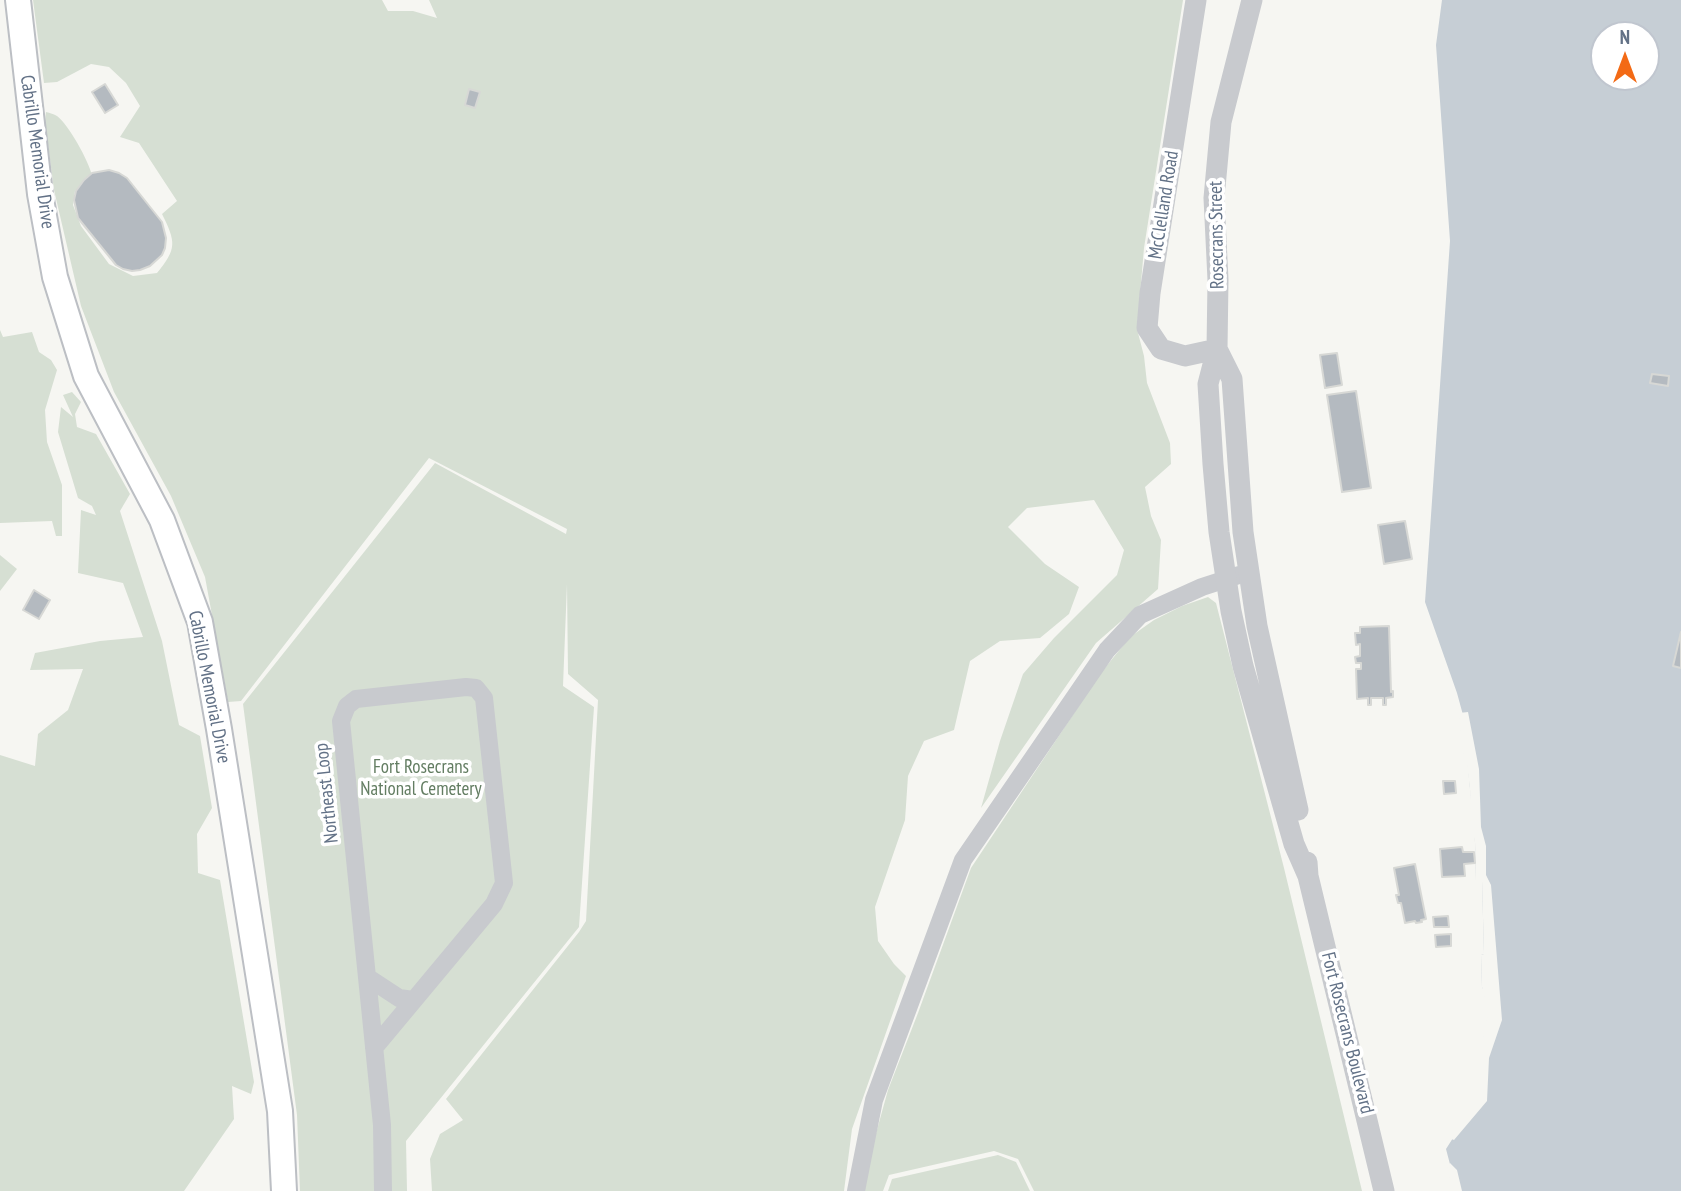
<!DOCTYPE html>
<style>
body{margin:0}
#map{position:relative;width:1681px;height:1191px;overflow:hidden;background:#f6f6f2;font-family:"PT Sans Narrow",sans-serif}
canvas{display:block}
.north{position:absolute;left:1590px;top:21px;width:70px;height:70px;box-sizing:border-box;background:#fff;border:2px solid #c0c6cf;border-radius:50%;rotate:0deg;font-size:19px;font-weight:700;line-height:28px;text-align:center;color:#627186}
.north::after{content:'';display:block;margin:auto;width:24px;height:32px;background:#f36a15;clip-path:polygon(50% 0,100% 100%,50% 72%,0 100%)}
</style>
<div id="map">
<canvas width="1681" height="1191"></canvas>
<div class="north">N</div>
</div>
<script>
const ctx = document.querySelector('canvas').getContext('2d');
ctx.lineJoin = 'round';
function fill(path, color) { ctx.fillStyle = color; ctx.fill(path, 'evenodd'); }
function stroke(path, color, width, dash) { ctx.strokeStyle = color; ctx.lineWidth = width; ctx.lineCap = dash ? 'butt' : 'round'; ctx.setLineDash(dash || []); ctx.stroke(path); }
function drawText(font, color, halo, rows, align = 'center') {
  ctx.font = font + ' "PT Sans Narrow",sans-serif'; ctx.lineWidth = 7; ctx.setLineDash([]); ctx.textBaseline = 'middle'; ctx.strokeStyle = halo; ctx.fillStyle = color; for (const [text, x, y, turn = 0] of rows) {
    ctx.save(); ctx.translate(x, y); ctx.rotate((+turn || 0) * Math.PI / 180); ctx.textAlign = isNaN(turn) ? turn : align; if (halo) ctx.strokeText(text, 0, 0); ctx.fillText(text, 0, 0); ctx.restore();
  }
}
fill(new Path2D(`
 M 33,0 L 382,0 L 388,11 L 413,11 L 437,18 L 429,0 L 1183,0 L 1144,248 L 1137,329 L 1144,356 L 1147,383 L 1170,443 L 1171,464 L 1145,487 L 1151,516 L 1161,540 L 1158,589 L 1096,643 L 981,808 L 1000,741 L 1023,674 L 1054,638 L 1117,575 L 1124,550 L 1094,500 L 1027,508 L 1008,527 L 1045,564 L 1079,587 L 1069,614 L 1040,638 L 1000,641 L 970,661 L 954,730 L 924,741 L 908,776 L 905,820 L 875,907 L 878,941 L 894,964 L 906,976 L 852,1129 L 844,1191 L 432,1191 L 430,1159 L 440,1134 L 463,1120 L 446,1099 L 579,932 L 586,921 L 598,700 L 568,674 L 567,584 L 563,686 L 594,707 L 579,927 L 406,1141 L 407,1191 L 300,1191 L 297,1115 L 243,704 L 435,463 L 566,534 L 567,529 L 429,458 L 241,701 L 228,702 L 205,577 L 171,496 L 114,392 L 81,306 L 54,190 L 45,121 L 46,112 C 50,113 54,114 57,116 C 69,125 88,160 92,175 L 75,191 L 73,205 L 81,226 L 109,264 L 133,276 L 157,273 C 177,249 176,242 162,214 L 177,201 L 139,143 L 120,137 L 140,106 L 126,83 L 109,67 L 91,64 L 57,82 L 44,83 Z
 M 0,330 L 3,337 L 32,332 L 39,352 L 51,360 L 57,370 L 45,410 L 47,442 L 62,485 L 62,536 L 56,536 L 52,521 L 0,523 Z
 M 72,392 L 81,402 L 75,414 L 77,427 L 96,434 L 130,494 L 120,511 L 162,641 L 179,725 L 200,736 L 212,808 L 197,834 L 198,873 L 220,880 L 254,1082 L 251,1094 L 232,1086 L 234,1119 L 184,1191 L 0,1191 L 0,755 L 35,766 L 38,734 L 68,710 L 83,669 L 30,670 L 35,653 L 100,641 L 143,637 L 123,583 L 78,573 L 81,510 L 96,515 L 92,506 L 78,498 L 58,432 L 61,407 L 73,417 L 63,395 Z
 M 0,555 L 17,569 L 0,591 Z
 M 1208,597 L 1216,603 L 1284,868 L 1362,1191 L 1034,1191 L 1018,1159 L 994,1151 L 889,1175 L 883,1191 L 864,1191 L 870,1155 L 888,1090 L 918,1013 L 971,868 L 1100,674 L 1130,637 L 1154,620 L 1182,606 Z
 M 998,1155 L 1016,1162 L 1030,1191 L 888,1191 L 892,1179 Z`), '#d6dfd3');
fill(new Path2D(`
 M 1442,0 L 1681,0 L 1681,1191 L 1457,1191 L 1446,1149 L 1479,1097 L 1493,1010 L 1482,987 L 1481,955 L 1484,954 L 1482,881 L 1476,881 L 1475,842 L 1463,715 L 1457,693 L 1425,602 L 1450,241 L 1436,45 ZM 1604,35 L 1646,35 L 1646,77 L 1604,77 Z`), '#c6ced5');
fill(new Path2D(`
 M 1468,712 L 1479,769 L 1481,827 L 1486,846 L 1486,875 L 1491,885 L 1502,1020 L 1489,1058 L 1487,1101 L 1454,1140 L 1449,1138 L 1476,1096 L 1482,1042 L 1489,1010 L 1482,987 L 1481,955 L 1484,954 L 1482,881 L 1476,881 L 1475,842 L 1471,823 L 1470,789 L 1467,765 L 1464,759 L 1459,713 Z
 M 1450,1163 L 1457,1170 L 1462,1191 L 1454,1191 L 1447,1168 Z`), '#f6f6f2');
const building = new Path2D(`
 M 105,84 L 118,105 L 105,113 L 92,92 Z
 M 469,89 L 480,92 L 475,108 L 465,105 Z
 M 109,170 L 119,173 L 127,178 L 162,222 L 166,238 L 165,248 L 162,255 L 150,266 L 140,270 L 132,271 L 123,269 L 116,265 L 78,218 L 74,200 L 76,191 L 84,180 L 92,173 Z
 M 1337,353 L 1342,385 L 1325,388 L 1320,355 Z
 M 1652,374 L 1669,376 L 1668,386 L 1650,383 Z
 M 1356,391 L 1371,488 L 1342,492 L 1327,395 Z
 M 1405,521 L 1412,559 L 1384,564 L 1378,525 Z
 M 34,590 L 50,600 L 39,619 L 23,610 Z
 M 1389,626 L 1391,692 L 1393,691 L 1393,697 L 1386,698 L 1386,705 L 1383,705 L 1383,698 L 1371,698 L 1371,705 L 1368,705 L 1368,698 L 1357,699 L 1356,669 L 1361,669 L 1361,663 L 1356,663 L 1355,657 L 1360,656 L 1360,644 L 1356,645 L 1355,633 L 1360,633 L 1360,627 Z
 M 1681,632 L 1681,668 L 1673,666 Z
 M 1443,781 L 1455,781 L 1456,793 L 1444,794 Z
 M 1462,847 L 1463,852 L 1474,852 L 1475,863 L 1464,864 L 1465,876 L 1442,877 L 1440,849 Z
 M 1415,864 L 1426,919 L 1421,920 L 1422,922 L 1416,923 L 1415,921 L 1405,923 L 1401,903 L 1398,903 L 1396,895 L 1399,895 L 1394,868 Z
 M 1448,916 L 1449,927 L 1434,927 L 1433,917 Z
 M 1451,934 L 1451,946 L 1436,947 L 1435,935 Z`);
fill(building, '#b4bac0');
stroke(building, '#d7d8d5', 2);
const secondary = new Path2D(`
 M 18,0 L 40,194 L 55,277 L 86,376 L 162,520 L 200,622 L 219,729 L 280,1111 L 284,1191`);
stroke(secondary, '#bcbfc4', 28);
stroke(new Path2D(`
 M 367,977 L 399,998 L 413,1000
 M 374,1048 L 494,904 L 504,883 L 484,698 L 476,688 L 466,687 L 356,699 L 347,706 L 341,721 L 382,1125 L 383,1191
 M 856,1191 L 874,1100 L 963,860 L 1107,650 L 1140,615 L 1202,587 L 1239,575`), '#c8cace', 18);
stroke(new Path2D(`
 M 1196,0 L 1150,293 L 1147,328 L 1161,349 L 1185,356 L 1217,349
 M 1252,0 L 1221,122 L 1214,198 L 1218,280 L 1217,349 L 1208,384 L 1213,464 L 1219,532 L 1231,611 L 1243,666 L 1294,844 L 1308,876
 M 1217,349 L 1232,379 L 1243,532 L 1257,626 L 1298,810
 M 1307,862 L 1308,876 L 1384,1191`), '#c8cace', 21);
stroke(secondary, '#fff', 24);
drawText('19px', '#627186', '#fff', [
 ["Cabrillo Memorial Drive",37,152,82],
 ["McClelland Road",1164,205,-81],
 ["Rosecrans Street",1217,235,-91],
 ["Cabrillo Memorial Drive",209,687,79],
 ["Northeast Loop",327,793,-96],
 ["Fort Rosecrans Boulevard",1347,1033,76]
]);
drawText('19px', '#637d62', '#fff', [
 ["Fort Rosecrans",421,768],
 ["National Cemetery",421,790]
]);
</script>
